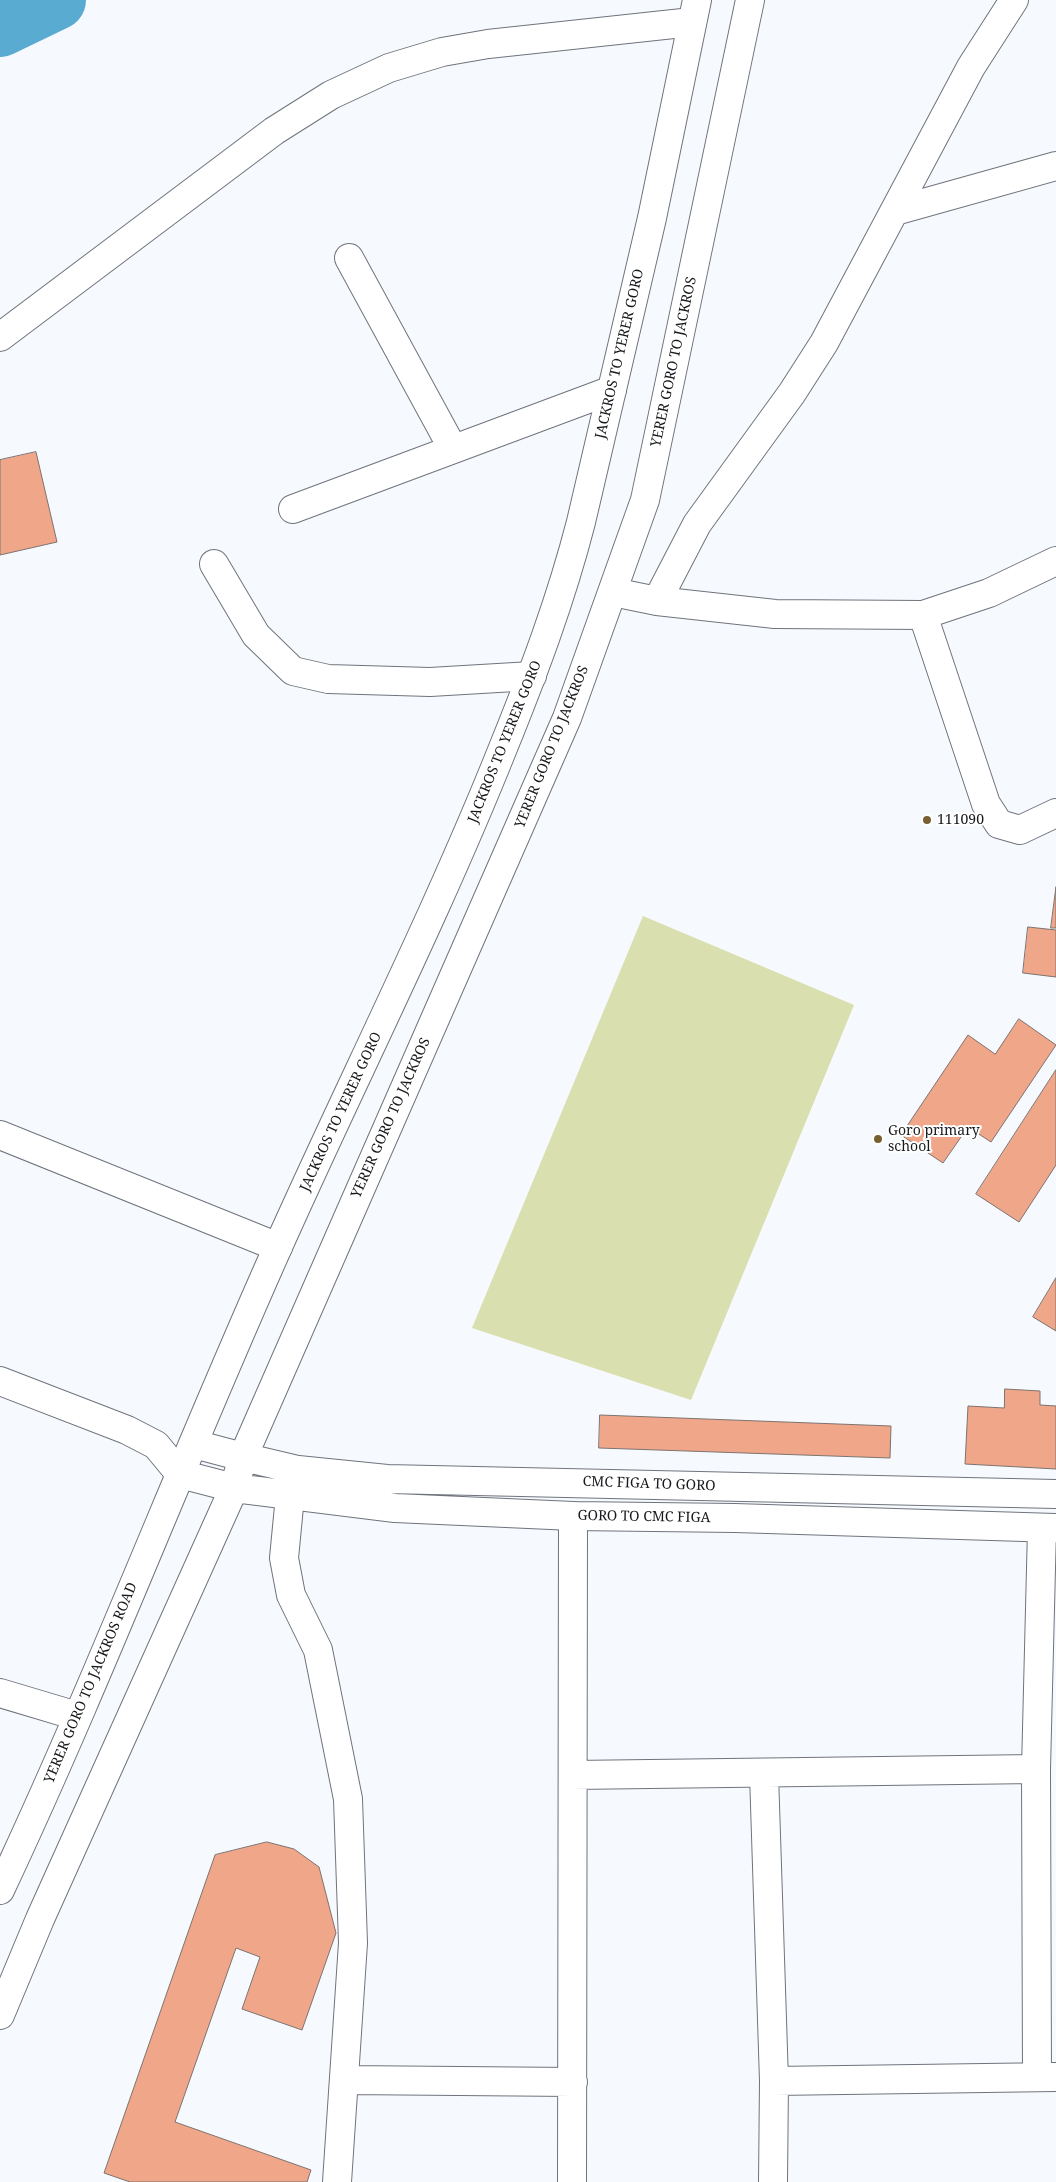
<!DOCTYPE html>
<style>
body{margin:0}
canvas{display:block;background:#f6f9fe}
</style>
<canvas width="1056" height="2182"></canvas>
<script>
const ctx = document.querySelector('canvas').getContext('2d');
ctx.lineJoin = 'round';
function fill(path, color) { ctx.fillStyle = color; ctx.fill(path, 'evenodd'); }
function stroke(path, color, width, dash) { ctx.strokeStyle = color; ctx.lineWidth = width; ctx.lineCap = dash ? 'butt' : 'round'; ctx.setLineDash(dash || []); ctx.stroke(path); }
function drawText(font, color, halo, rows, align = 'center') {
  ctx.font = font + ' "Noto Serif",serif'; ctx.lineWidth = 4; ctx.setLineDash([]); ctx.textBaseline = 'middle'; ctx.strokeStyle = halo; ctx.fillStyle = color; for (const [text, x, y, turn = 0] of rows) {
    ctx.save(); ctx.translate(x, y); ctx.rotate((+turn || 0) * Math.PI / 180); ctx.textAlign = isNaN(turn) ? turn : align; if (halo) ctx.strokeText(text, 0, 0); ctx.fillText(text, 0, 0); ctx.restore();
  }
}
fill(new Path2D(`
 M 643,916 L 854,1005 L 691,1400 L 472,1328 Z`), '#d9dfae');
stroke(new Path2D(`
 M 0,27 L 56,0`), '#5aabd2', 60);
const building = new Path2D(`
 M 36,452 L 57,542 L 0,555 L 0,460 Z
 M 1056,887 L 1056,928 L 1051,928 Z
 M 1028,927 L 1056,930 L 1056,977 L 1023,973 Z
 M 1019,1019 L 1056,1045 L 991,1142 L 968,1127 L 943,1163 L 901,1135 L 968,1035 L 995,1054 Z
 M 1056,1070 L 1056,1165 L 1019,1222 L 976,1194 Z
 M 1056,1278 L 1056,1331 L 1033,1317 Z
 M 1005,1389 L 1040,1391 L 1040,1405 L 1056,1406 L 1056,1469 L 965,1464 L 968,1406 L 1004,1408 Z
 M 600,1415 L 891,1426 L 890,1458 L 599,1448 Z
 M 267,1842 L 294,1849 L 319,1867 L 336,1933 L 302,2030 L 242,2009 L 260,1957 L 236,1948 L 175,2122 L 311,2170 L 307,2182 L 130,2182 L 104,2173 L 215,1855 Z`);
fill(building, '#f0a688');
stroke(building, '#7d7370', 1);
const street = new Path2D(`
 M 895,211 L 1056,166
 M 349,258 L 453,449
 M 0,337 L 274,131 L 331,95 L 389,68 L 442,52 L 488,44 L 692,22
 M 293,509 L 612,390
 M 214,564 L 256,635 L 293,671 L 328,679 L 430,682 L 532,676
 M 613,592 L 657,601 L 775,614 L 923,615 L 989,593 L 1056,561
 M 657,601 L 697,524 L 792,393 L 824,343 L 971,67 L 1014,0
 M 923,615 L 986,804 L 999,824 L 1020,830 L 1056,813
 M 0,1135 L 278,1247
 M 0,1381 L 127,1430 L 156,1445 L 180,1474
 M 297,1473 L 290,1496 L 284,1558 L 291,1595 L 318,1650 L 348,1799 L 353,1943 L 337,2182
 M 0,1693 L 77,1716
 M 764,1774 L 774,2081 L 773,2182
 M 573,1775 L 1036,1769
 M 1037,2077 L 1036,1769 L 1042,1528
 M 345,2080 L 573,2082
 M 774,2081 L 1055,2077
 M 572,2182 L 573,1516`);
const secondary = new Path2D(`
 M 194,1444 L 243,1457
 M 180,1474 L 234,1488`);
const primary = new Path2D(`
 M 243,1457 L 298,1470 L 387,1479 L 1056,1494
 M 234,1488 L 395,1508 L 573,1516 L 735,1518 L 1056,1528
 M 0,1890 C 104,1669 190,1440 291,1218 C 362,1061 439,908 503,748 C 533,674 561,600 581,522 L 652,218 L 697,0
 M 0,2015 L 40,1919 L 234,1488 L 243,1457 L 567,718 L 645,500 L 750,0`);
stroke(street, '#6f747c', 30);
stroke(secondary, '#6f747c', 30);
stroke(primary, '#6f747c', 30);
stroke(street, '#fff', 28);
stroke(secondary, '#fff', 28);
stroke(primary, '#fff', 28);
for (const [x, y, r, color] of [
 [927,820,5,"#785f30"],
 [878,1139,5,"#785f30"]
]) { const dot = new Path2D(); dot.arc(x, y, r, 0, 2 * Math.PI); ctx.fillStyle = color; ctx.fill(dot); stroke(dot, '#fff', 2); }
drawText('14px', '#17191c', '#fff', [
 ["JACKROS TO YERER GORO",620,354,-77],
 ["YERER GORO TO JACKROS",674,362,-78],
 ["JACKROS TO YERER GORO",505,742,-68],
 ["YERER GORO TO JACKROS",552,747,-68],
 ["JACKROS TO YERER GORO",341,1112,-65],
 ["YERER GORO TO JACKROS",391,1118,-66],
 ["CMC FIGA TO GORO",649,1484,2],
 ["GORO TO CMC FIGA",644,1517,1],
 ["YERER GORO TO JACKROS ROAD",91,1683,-67]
]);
drawText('14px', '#17191c', '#fff', [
 ["111090",937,820],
 ["Goro primary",888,1131],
 ["school",888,1147]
], 'left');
</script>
